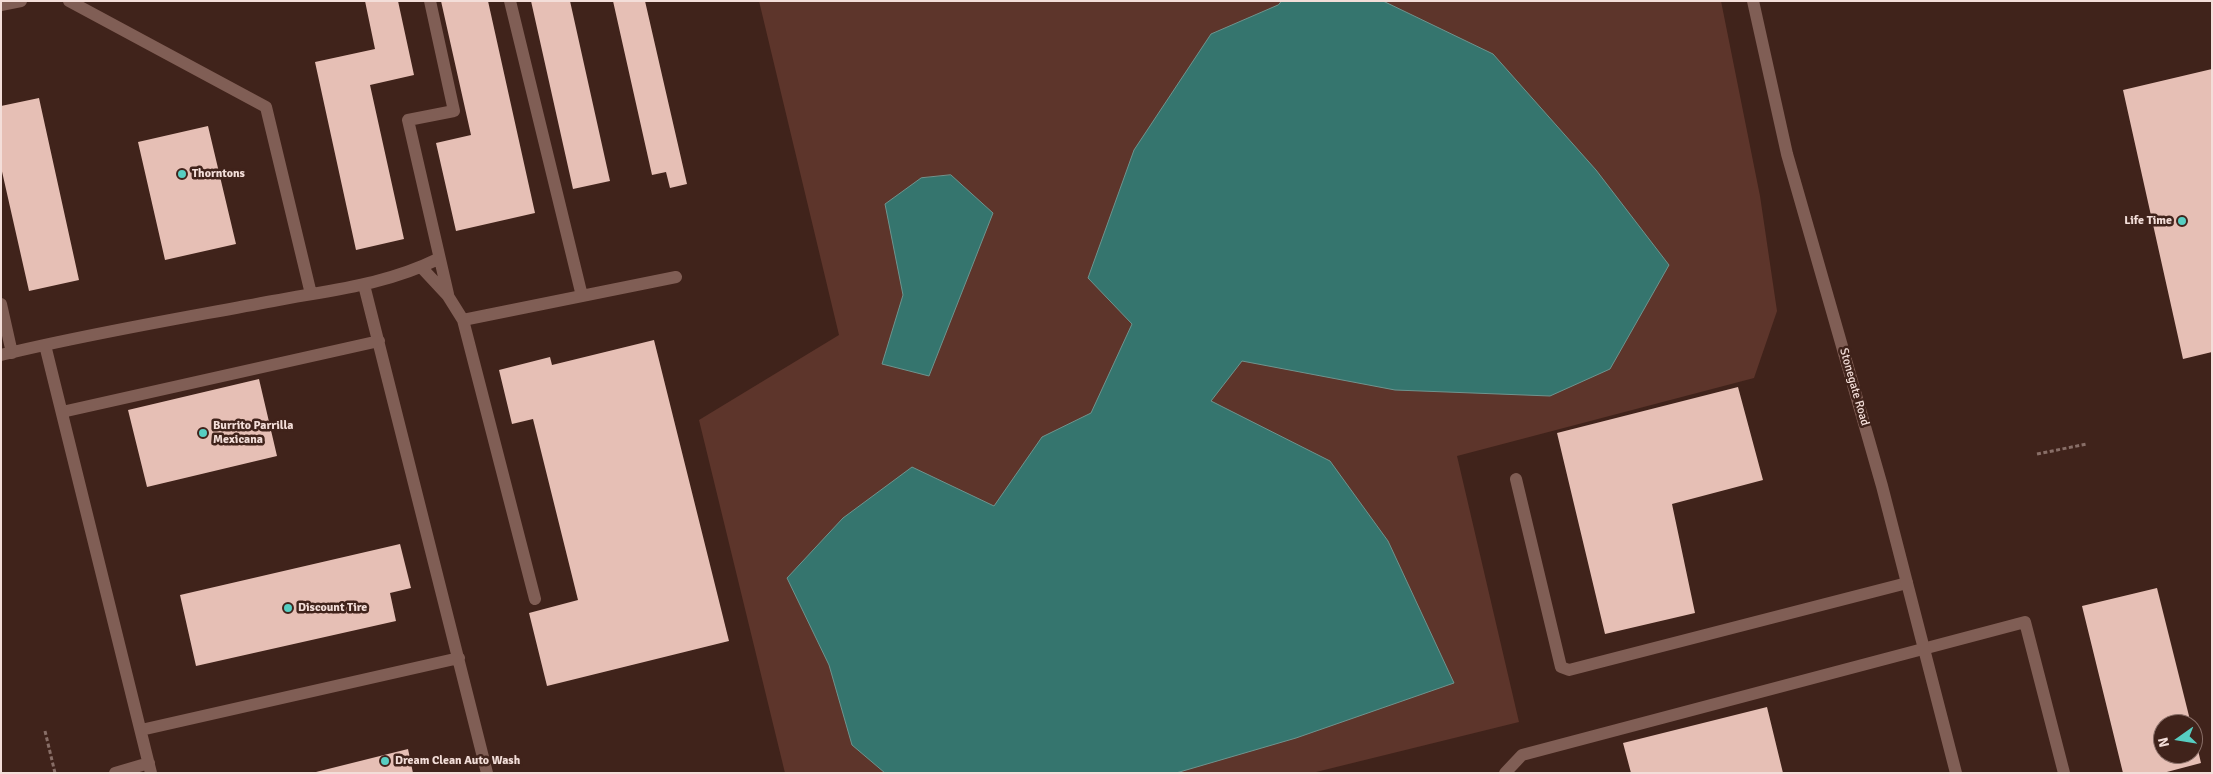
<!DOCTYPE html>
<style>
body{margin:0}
#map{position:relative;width:2213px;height:774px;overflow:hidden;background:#40231b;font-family:Signika,sans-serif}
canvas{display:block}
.frame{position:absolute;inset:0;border:2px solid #f3ded9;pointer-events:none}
.north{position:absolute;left:2153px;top:714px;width:50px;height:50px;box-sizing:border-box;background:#40231b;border:1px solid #886e67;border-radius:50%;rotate:257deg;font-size:14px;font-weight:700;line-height:20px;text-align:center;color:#f3ded9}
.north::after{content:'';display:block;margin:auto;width:18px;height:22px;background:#57cec2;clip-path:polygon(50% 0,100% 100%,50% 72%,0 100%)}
</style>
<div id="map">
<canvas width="2213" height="774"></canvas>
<div class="frame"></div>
<div class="north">N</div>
</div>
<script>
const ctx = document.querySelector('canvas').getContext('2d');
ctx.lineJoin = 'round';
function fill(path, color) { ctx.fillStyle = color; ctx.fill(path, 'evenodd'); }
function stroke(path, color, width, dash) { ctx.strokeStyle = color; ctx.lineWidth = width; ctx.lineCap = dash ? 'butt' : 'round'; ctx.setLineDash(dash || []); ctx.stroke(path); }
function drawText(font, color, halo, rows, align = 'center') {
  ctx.font = font + ' Signika,sans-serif'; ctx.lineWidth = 5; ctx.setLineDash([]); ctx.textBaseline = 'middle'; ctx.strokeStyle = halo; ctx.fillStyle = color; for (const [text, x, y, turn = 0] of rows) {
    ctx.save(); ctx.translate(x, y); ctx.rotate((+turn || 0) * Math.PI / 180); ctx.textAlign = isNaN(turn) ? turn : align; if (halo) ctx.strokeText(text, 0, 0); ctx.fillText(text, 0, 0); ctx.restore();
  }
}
fill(new Path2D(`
 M 759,1 L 1721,1 L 1760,196 L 1777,311 L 1754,378 L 1457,456 L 1519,722 L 1312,773 L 785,773 L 699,420 L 839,335 Z`), '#5d352b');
const water = new Path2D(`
 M 1282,1 L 1383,1 L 1493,54 L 1596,170 L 1669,265 L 1610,369 L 1550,396 L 1395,390 L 1242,361 L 1211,401 L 1330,461 L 1388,541 L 1454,683 L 1296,738 L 1176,773 L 885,773 L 852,745 L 829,665 L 787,578 L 843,518 L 912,467 L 994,506 L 1042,437 L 1091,413 L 1132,324 L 1088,278 L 1134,150 L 1211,34 L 1278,5 Z
 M 951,175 L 993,213 L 929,376 L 882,364 L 903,295 L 885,204 L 921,178 Z`);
fill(water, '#35756e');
stroke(water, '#6e948e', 1);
fill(new Path2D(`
 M 365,1 L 398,1 L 414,75 L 370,85 L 404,239 L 356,250 L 315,62 L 375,49 Z
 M 441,1 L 488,1 L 535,213 L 456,231 L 436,143 L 471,135 Z
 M 531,1 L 570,1 L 610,181 L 573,189 Z
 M 613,1 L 645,1 L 687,184 L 670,188 L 666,172 L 652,175 Z
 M 2212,69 L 2212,352 L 2183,359 L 2123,90 Z
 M 39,98 L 79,280 L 29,291 L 1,167 L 1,106 Z
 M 208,126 L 236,244 L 165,260 L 138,142 Z
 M 654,340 L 729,641 L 547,686 L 529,613 L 578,600 L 533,419 L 512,424 L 499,370 L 550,357 L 552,365 Z
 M 259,379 L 277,456 L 147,487 L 128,410 Z
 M 1738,387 L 1763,480 L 1672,504 L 1695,613 L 1605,634 L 1557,433 Z
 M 400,544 L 411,588 L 390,593 L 396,621 L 196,666 L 180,595 Z
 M 2157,588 L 2191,724 L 2163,724 L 2163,754 L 2193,754 L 2194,733 L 2201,763 L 2163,773 L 2123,773 L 2082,606 Z
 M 1767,707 L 1783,773 L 1631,773 L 1623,743 Z
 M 408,749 L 413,773 L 316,773 L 316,772 Z`), '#e6bfb5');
stroke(new Path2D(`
 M 2037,454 L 2087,444
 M 45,731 L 55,773`), '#886e67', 3, [4, 2.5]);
stroke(new Path2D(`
 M 69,1 L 266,107 L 311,294
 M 430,1 L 454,111 L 408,120 L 448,294
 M 510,1 L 582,296
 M 1,5 L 21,1
 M 421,267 L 448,296 L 463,320 L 535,599
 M 364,285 L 487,773
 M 1,304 L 12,353
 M 463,320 L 676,277
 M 45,345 L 151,773
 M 1,355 C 91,333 183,318 273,301 C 331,290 385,285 438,259
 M 62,412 L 379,341
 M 1516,479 L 1561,667 L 1569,670 L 1907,583
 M 141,730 L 459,658
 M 115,773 L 149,763
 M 1505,773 L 1522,755 L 2025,622 L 2064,773`), '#805e55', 12);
stroke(new Path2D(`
 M 1753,1 L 1787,154 L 1882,486 L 1956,773`), '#805e55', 12);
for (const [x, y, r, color] of [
 [182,174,5,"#57cec2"],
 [2182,221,5,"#57cec2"],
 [203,433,5,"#57cec2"],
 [288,608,5,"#57cec2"],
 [385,761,5,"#57cec2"]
]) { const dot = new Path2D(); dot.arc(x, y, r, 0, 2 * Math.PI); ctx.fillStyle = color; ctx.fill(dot); stroke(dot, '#40231b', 2); }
drawText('bold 12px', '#f3ded9', '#40231b', [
 ["Thorntons",192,174],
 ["Life Time",2172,221,"right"],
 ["Burrito Parrilla",213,426],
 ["Mexicana",213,440],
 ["Discount Tire",298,608],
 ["Dream Clean Auto Wash",395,761]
], 'left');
drawText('12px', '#f3ded9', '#40231b', [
 ["Stonegate Road",1854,387,74]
]);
</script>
